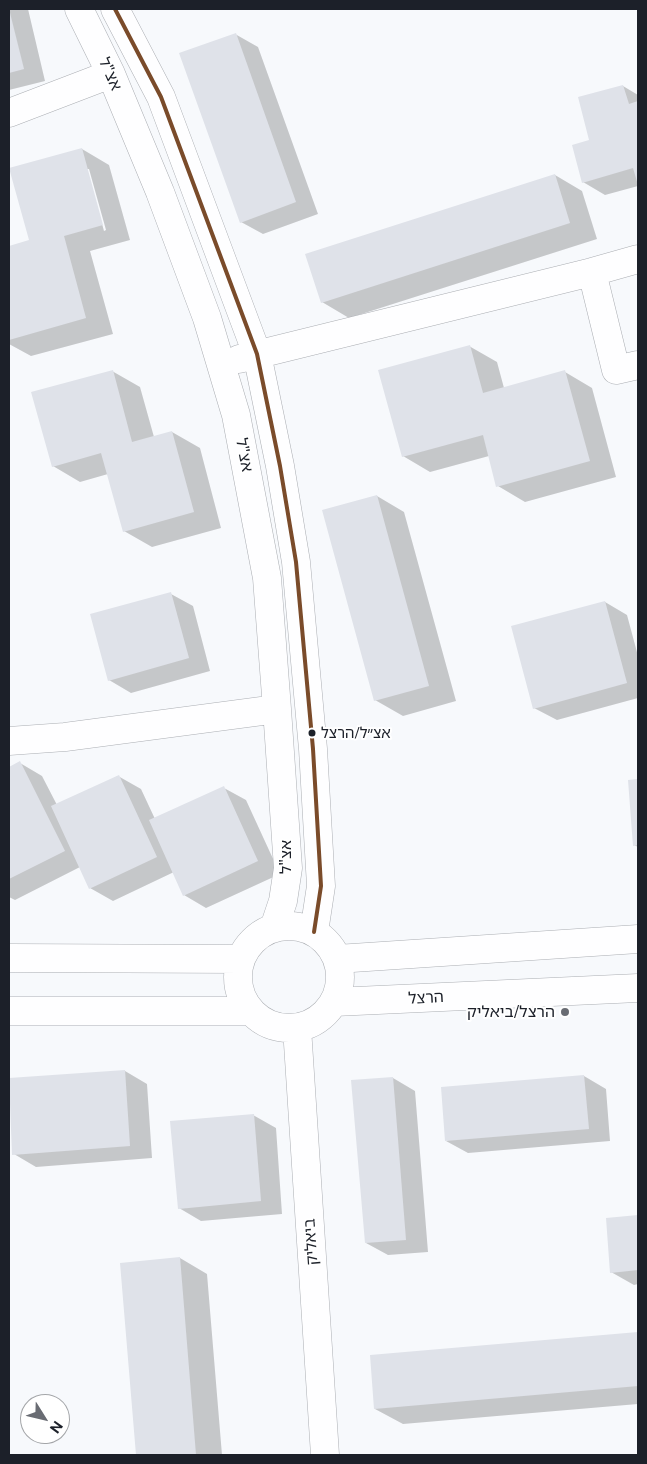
<!DOCTYPE html>
<meta charset="utf-8">
<style>
body{margin:0}
#map{position:relative;width:647px;height:1464px;overflow:hidden;background:#f7f9fc;font-family:"Public Sans",sans-serif}
canvas{display:block}
.frame{position:absolute;inset:0;border:10px solid #1c2029;pointer-events:none}
.north{position:absolute;left:20px;top:1394px;width:50px;height:50px;box-sizing:border-box;background:#fff;border:1px solid #a4a6a9;border-radius:50%;rotate:126deg;font-size:14px;font-weight:700;line-height:20px;text-align:center;color:#1c2029}
.north::after{content:'';display:block;margin:auto;width:18px;height:22px;background:#696c73;clip-path:polygon(50% 0,100% 100%,50% 72%,0 100%)}
</style>
<div id="map">
<canvas width="647" height="1464"></canvas>
<div class="frame"></div>
<div class="north">N</div>
</div>
<script>
const ctx = document.querySelector('canvas').getContext('2d');
ctx.lineJoin = 'round';
function fill(path, color) { ctx.fillStyle = color; ctx.fill(path, 'evenodd'); }
function stroke(path, color, width, dash) { ctx.strokeStyle = color; ctx.lineWidth = width; ctx.lineCap = dash ? 'butt' : 'round'; ctx.setLineDash(dash || []); ctx.stroke(path); }
function drawText(font, color, halo, rows, align = 'center') {
  ctx.font = font + ' "Public Sans","Noto Sans Hebrew",sans-serif'; ctx.lineWidth = 4; ctx.setLineDash([]); ctx.textBaseline = 'middle'; ctx.strokeStyle = halo; ctx.fillStyle = color; for (const [text, x, y, turn = 0] of rows) {
    ctx.save(); ctx.translate(x, y); ctx.rotate((+turn || 0) * Math.PI / 180); ctx.textAlign = isNaN(turn) ? turn : align; if (halo) ctx.strokeText(text, 0, 0); ctx.fillText(text, 0, 0); ctx.restore();
  }
}
fill(new Path2D(`
 M 9,9 L 28,9 L 45,81 L 9,90 Z
 M 235,34 L 258,47 L 318,214 L 263,234 L 241,222 Z
 M 623,86 L 638,95 L 638,186 L 605,195 L 583,182 L 591,140 Z
 M 82,149 L 109,165 L 130,240 L 90,251 L 113,334 L 31,356 L 9,344 L 9,247 L 30,241 ZM 87,169 L 89,169 L 106,230 L 104,231 Z
 M 555,175 L 582,191 L 597,239 L 349,318 L 322,302 Z
 M 469,346 L 497,362 L 504,388 L 565,372 L 592,388 L 616,477 L 525,502 L 498,486 L 489,456 L 430,472 L 403,456 Z
 M 112,371 L 140,387 L 154,437 L 172,432 L 200,448 L 221,528 L 152,547 L 124,531 L 108,474 L 80,482 L 53,466 Z
 M 377,496 L 404,512 L 456,701 L 403,716 L 375,700 Z
 M 171,594 L 193,606 L 210,671 L 131,693 L 109,680 Z
 M 605,602 L 627,615 L 638,656 L 638,698 L 557,720 L 534,708 Z
 M 20,763 L 42,776 L 57,805 L 118,776 L 141,789 L 155,819 L 224,788 L 246,800 L 280,874 L 206,908 L 184,895 L 174,872 L 113,901 L 90,888 L 80,867 L 15,900 L 9,897 L 9,769 Z
 M 638,780 L 638,847 L 634,845 L 629,781 Z
 M 125,1071 L 147,1084 L 152,1158 L 36,1167 L 14,1154 L 9,1079 Z
 M 584,1076 L 606,1089 L 610,1141 L 468,1153 L 446,1141 Z
 M 393,1078 L 415,1091 L 428,1252 L 388,1255 L 366,1243 Z
 M 253,1115 L 276,1128 L 282,1214 L 201,1221 L 179,1208 Z
 M 638,1217 L 638,1284 L 634,1285 L 611,1272 L 607,1219 Z
 M 180,1258 L 207,1274 L 222,1455 L 137,1455 L 121,1264 Z
 M 638,1333 L 638,1404 L 403,1424 L 375,1409 L 371,1356 Z`), '#0003');
fill(new Path2D(`
 M 9,9 L 24,69 L 9,73 Z
 M 236,33 L 296,202 L 240,223 L 179,53 Z
 M 623,85 L 629,104 L 638,101 L 638,185 L 633,168 L 582,183 L 572,145 L 589,140 L 578,97 Z
 M 82,148 L 103,225 L 64,236 L 86,318 L 9,340 L 9,246 L 29,240 L 9,168 Z
 M 555,174 L 570,223 L 321,303 L 305,254 Z
 M 470,345 L 483,393 L 565,370 L 590,461 L 496,487 L 483,435 L 402,457 L 378,370 Z
 M 113,370 L 132,442 L 172,431 L 194,512 L 123,532 L 101,453 L 52,467 L 31,392 Z
 M 377,495 L 429,686 L 374,701 L 322,510 Z
 M 171,592 L 189,658 L 108,681 L 90,614 Z
 M 605,601 L 627,683 L 533,709 L 511,626 Z
 M 20,761 L 65,851 L 9,879 L 9,767 Z
 M 119,775 L 157,857 L 89,889 L 51,806 Z
 M 638,779 L 638,845 L 633,846 L 628,780 Z
 M 224,786 L 258,861 L 183,896 L 149,820 Z
 M 125,1070 L 130,1146 L 12,1155 L 9,1078 Z
 M 584,1075 L 589,1129 L 445,1141 L 441,1087 Z
 M 393,1077 L 406,1240 L 365,1243 L 351,1080 Z
 M 254,1114 L 261,1201 L 178,1209 L 170,1121 Z
 M 638,1215 L 638,1270 L 610,1273 L 606,1218 Z
 M 180,1257 L 196,1455 L 136,1455 L 120,1263 Z
 M 638,1332 L 638,1386 L 374,1409 L 370,1355 Z`), '#dfe2e9');
const minor = new Path2D(`
 M 79,9 L 111,74 L 160,192 L 207,318 L 236,415 L 267,578 L 277,709 L 288,868 L 283,901 L 274,928
 M 115,9 L 161,97 L 257,354 L 280,466 L 296,562 L 313,749 L 321,886 L 314,932
 M 9,113 L 111,74
 M 592,272 L 616,370 L 638,365
 M 239,359 L 592,272 L 638,259
 M 9,741 L 65,737 L 277,709
 M238 977a51 51 0 1 1 102 0a51 51 0 1 1-102 0Z
 M 9,958 L 241,959
 M 337,959 L 638,939
 M 334,1002 L 638,988
 M 9,1011 L 250,1011
 M 297,1028 L 325,1455`);
stroke(minor, '#abaeb3', 29);
stroke(minor, '#fefeff', 28);
stroke(new Path2D(`
 M 115,9 L 161,97 L 257,354 L 280,466 L 296,562 L 313,749 L 321,886 L 314,932`), '#7a4b2a', 4);
for (const [x, y, r, color] of [
 [312,733,4.5,"#1c2029"],
 [565,1012,5,"#696c73"]
]) { const dot = new Path2D(); dot.arc(x, y, r, 0, 2 * Math.PI); ctx.fillStyle = color; ctx.fill(dot); stroke(dot, '#fff', 2); }
drawText('15px', '#1c2029', '#fff', [
 ["אצ״ל/הרצל",321,733]
], 'left');
drawText('16px', '#1c2029', '#fff', [
 ["אצ\"ל",110,74,66],
 ["אצ\"ל",244,455,79],
 ["אצ\"ל",286,857,-90],
 ["הרצל",426,998,-3],
 ["ביאליק",311,1242,-94]
]);
drawText('16px', '#1c2029', '#fff', [
 ["הרצל/ביאליק",555,1012]
], 'right');
</script>
